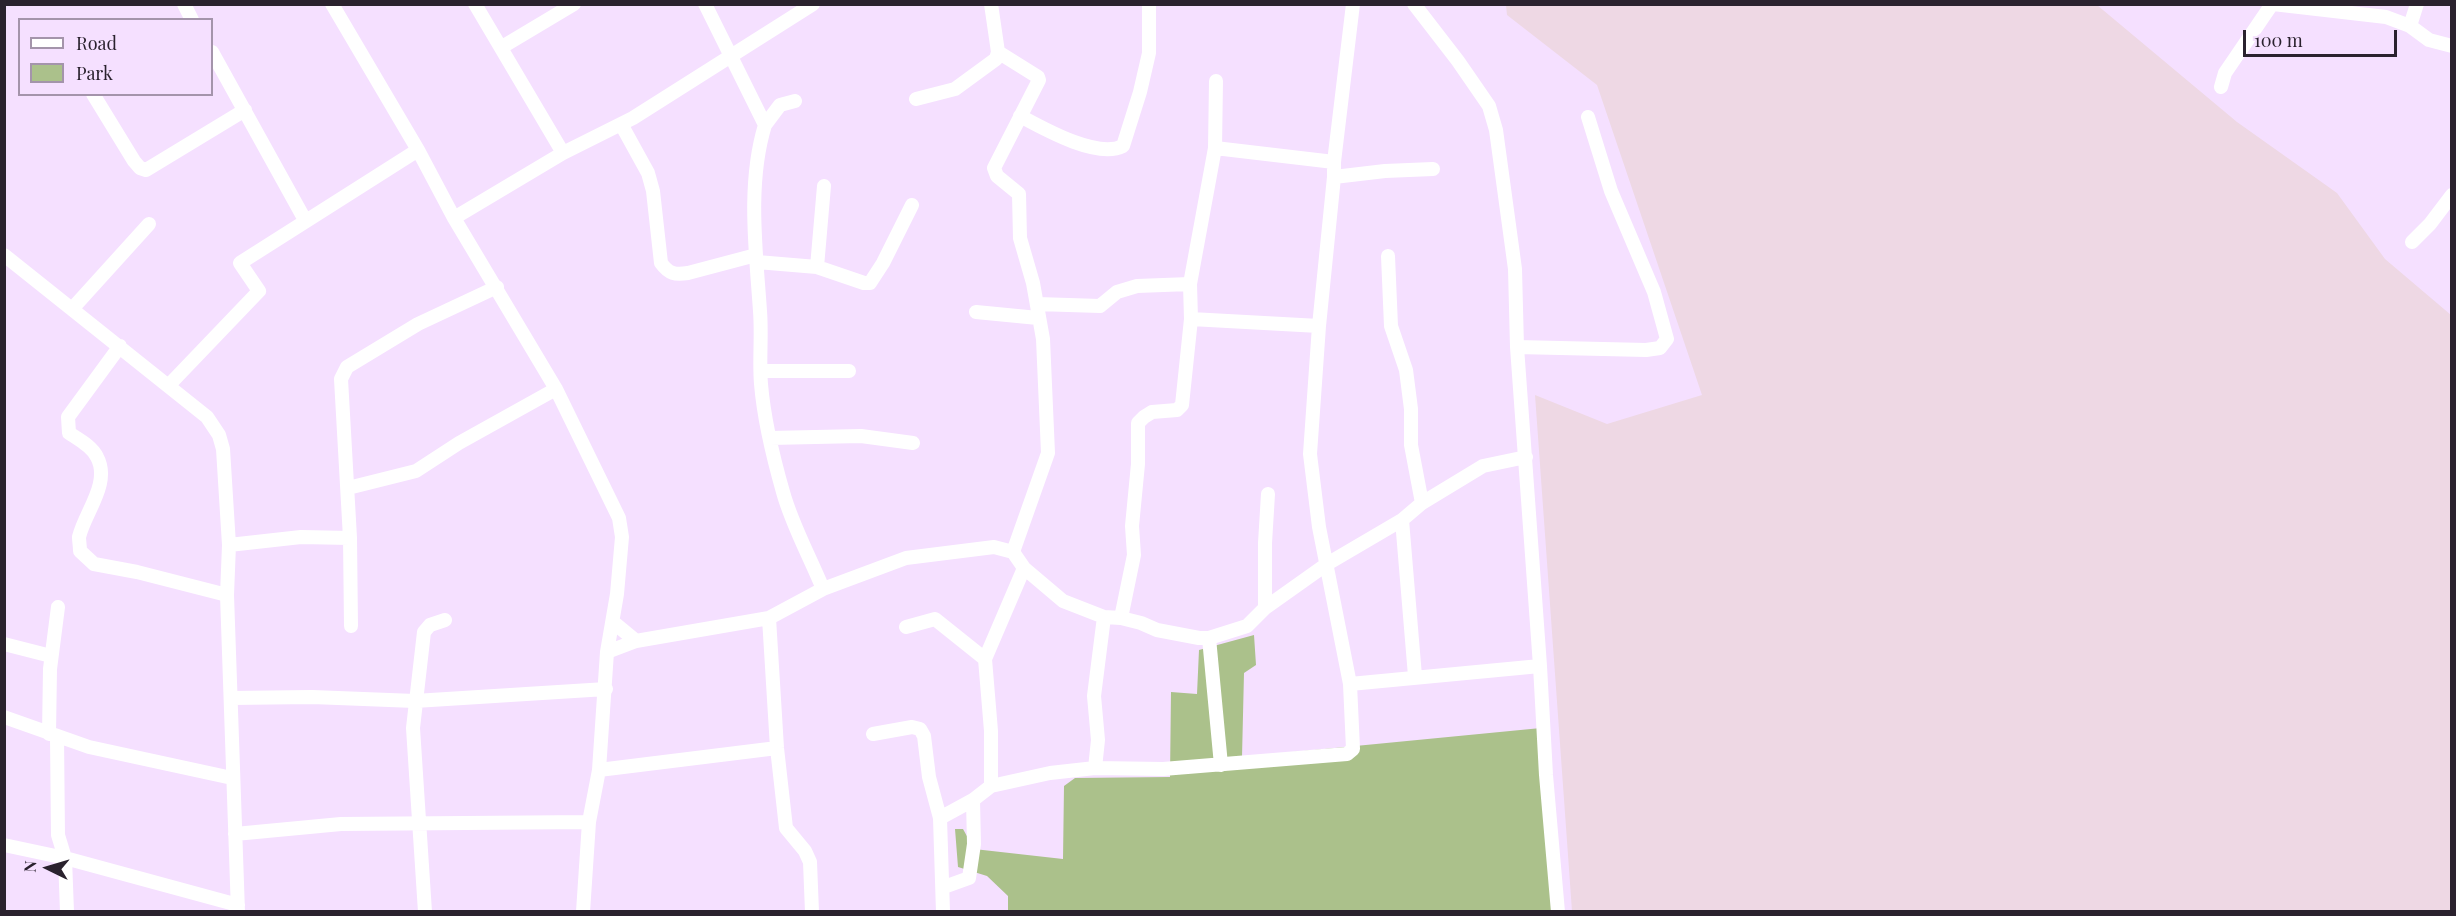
<!DOCTYPE html>
<style>
body{margin:0}
#map{position:relative;width:2456px;height:916px;overflow:hidden;background:#f5e0ff;font-family:"Playfair Display",serif}
canvas{display:block}
.frame{position:absolute;inset:0;border:6px solid #2a222e;pointer-events:none}
.legend{position:absolute;left:18px;top:18px;width:195px;height:78px;box-sizing:border-box;background:#f5e0ff;border:2px solid #a494ab;margin:0;padding:8px 10px;list-style:none;font-size:18px;color:#2a222e}
.legend li{display:flex;align-items:center;gap:12px;height:30px}
.legend b{width:30px;border:2px solid #a494ab}
.north{position:absolute;left:18px;top:838px;width:60px;height:60px;-webkit-text-stroke:4px #f5e0ff;paint-order:stroke;rotate:275deg;font-size:16px;font-weight:700;line-height:24px;text-align:center;color:#2a222e}
.north::after{content:'';display:block;margin:auto;width:21px;height:27px;background:#2a222e;clip-path:polygon(50% 0,100% 100%,50% 72%,0 100%)}
.scale{position:absolute;left:2243px;top:30px;width:154px;height:27px;box-sizing:border-box;border:3px solid #2a222e;border-top:0;padding-left:8px;font-size:18px;line-height:21px;white-space:nowrap;color:#2a222e;-webkit-text-stroke:4px #f5e0ff;paint-order:stroke}
</style>
<div id="map">
<canvas width="2456" height="916"></canvas>
<div class="frame"></div>
<ul class="legend">
<li><b style="height:8px;background:#fff"></b>Road</li>
<li><b style="height:16px;background:#abc18b"></b>Park</li>
</ul>
<div class="north">N</div>
<div class="scale">100 m</div>
</div>
<script>
const ctx = document.querySelector('canvas').getContext('2d');
ctx.lineJoin = 'round';
function fill(path, color) { ctx.fillStyle = color; ctx.fill(path, 'evenodd'); }
function stroke(path, color, width, dash) { ctx.strokeStyle = color; ctx.lineWidth = width; ctx.lineCap = dash ? 'butt' : 'round'; ctx.setLineDash(dash || []); ctx.stroke(path); }
fill(new Path2D(`
 M 1506,5 L 2097,5 L 2237,122 L 2337,193 L 2385,259 L 2451,315 L 2451,911 L 1572,911 L 1535,395 L 1607,424 L 1702,395 L 1597,85 L 1507,15 Z`), '#eed8e4');
fill(new Path2D(`
 M 1254,635 L 1256,665 L 1244,673 L 1242,757 L 1541,728 L 1553,911 L 1008,911 L 1008,896 L 987,876 L 958,867 L 955,829 L 963,829 L 974,849 L 1063,859 L 1064,786 L 1075,778 L 1170,777 L 1171,692 L 1197,694 L 1199,650 Z`), '#abc18b');
stroke(new Path2D(`
 M 184,4 L 192,20
 M 475,4 L 563,153
 M 705,4 L 765,125 C 747,184 756,251 760,311 C 762,336 759,360 761,384 C 764,420 773,457 783,492 C 792,525 810,557 823,589
 M 1414,4 L 1458,61 L 1489,106 L 1496,130 L 1515,269 L 1517,347 L 1540,666 L 1546,775 L 1558,912
 M 2273,4 L 2386,17 L 2410,26 L 2429,40 L 2452,46
 M 2410,26 L 2417,4
 M 502,47 L 574,4
 M 212,52 L 305,220
 M 998,52 L 1038,77 L 1039,80 L 994,168 L 997,176 L 1019,194 L 1020,238 L 1033,283 L 1043,339 L 1048,453 L 1013,552
 M 2221,87 L 2225,73 L 2272,4
 M 93,94 L 134,161 L 140,168 L 146,170 L 245,110
 M 916,99 L 955,89 L 996,59 L 998,52 L 991,4
 M 1020,116 C 1044,129 1097,159 1123,146 L 1140,92 L 1149,53 L 1149,4
 M 621,124 L 648,173 L 653,191 L 661,263 C 669,274 675,275 688,273 L 756,255
 M 765,125 L 780,105 L 795,101
 M 418,150 L 454,218 L 556,389 L 619,518 L 622,537 L 617,594 L 607,652 L 599,770 L 589,822 L 583,912
 M 1334,162 L 1353,4
 M 1334,177 L 1385,171 L 1433,169
 M 454,218 L 563,153 L 633,118 L 813,4
 M 2412,242 L 2430,224 L 2452,195
 M 4,255 L 207,417 L 219,435 L 223,449 L 229,545 L 227,595 L 238,912
 M 1388,256 L 1391,326 L 1406,370 L 1411,409 L 1411,445 L 1422,503
 M 757,262 L 817,267 L 864,283 L 870,283 L 883,263 L 912,205
 M 817,267 L 824,186
 M 1037,304 L 1100,306 L 1117,292 L 1137,286 L 1190,284 L 1215,148 L 1216,81
 M 72,309 L 149,224
 M 976,312 L 1038,318
 M 1191,319 L 1319,326
 M 120,346 L 68,417 L 69,433 C 78,439 92,446 97,457 C 111,483 85,512 79,537 C 79,541 80,546 80,551 L 94,564 L 137,572 L 227,595
 M 1517,347 L 1646,350 L 1660,348 L 1667,339 L 1654,292 L 1611,191 L 1588,117
 M 762,371 L 849,371
 M 169,385 L 259,291 L 240,263 L 418,150 L 332,4
 M 770,438 L 861,436 L 913,443
 M 348,488 L 416,471 L 459,443 L 556,389
 M 1402,520 L 1415,676
 M 229,545 L 301,537 L 350,538
 M 1265,608 L 1265,543 L 1268,494
 M 769,618 L 777,748 L 786,828 L 805,851 L 810,862 L 812,912
 M 1121,618 L 1134,555 L 1132,526 L 1138,464 L 1138,423 L 1144,417 L 1152,412 L 1177,410 L 1182,405 L 1191,319 L 1190,284
 M 613,622 L 636,641
 M 351,626 L 350,538 L 341,379 L 347,367 L 418,324 L 497,287
 M 906,627 L 935,619 L 985,659
 M 1209,638 L 1221,765
 M 4,644 L 51,656
 M 607,652 L 636,641 L 769,618 L 823,589 L 906,558 L 994,547 L 1013,552 L 1024,568 L 1063,601 L 1104,617 L 1121,618 L 1141,623 L 1157,630 L 1199,638 L 1209,638 L 1247,626 L 1265,608 L 1327,564 L 1402,520 L 1422,503 L 1483,466 L 1526,457
 M 1350,684 L 1540,666
 M 231,698 L 312,697 L 415,701 L 606,689
 M 4,717 L 89,747 L 232,778
 M 49,734 L 50,669 L 58,607
 M 873,734 L 912,727 L 920,729 L 924,736 L 929,777 L 940,818
 M 57,737 L 58,835 L 65,858 L 67,912
 M 1095,768 L 1098,740 L 1094,696 L 1104,617
 M 599,770 L 777,748
 M 991,786 L 991,731 L 985,659 L 1024,568
 M 235,834 L 341,824 L 589,822
 M 4,845 L 65,858 L 238,905
 M 944,887 L 969,878 L 974,844 L 973,800
 M 425,912 L 413,728 L 424,632 L 430,625 L 445,620
 M 943,912 L 940,818 L 973,800 L 991,786 L 1050,773 L 1095,768 L 1163,769 L 1347,754 L 1353,749 L 1350,684 L 1319,527 L 1310,454 L 1319,326 L 1334,177 L 1334,162 L 1215,148`), '#fff', 14);
</script>
